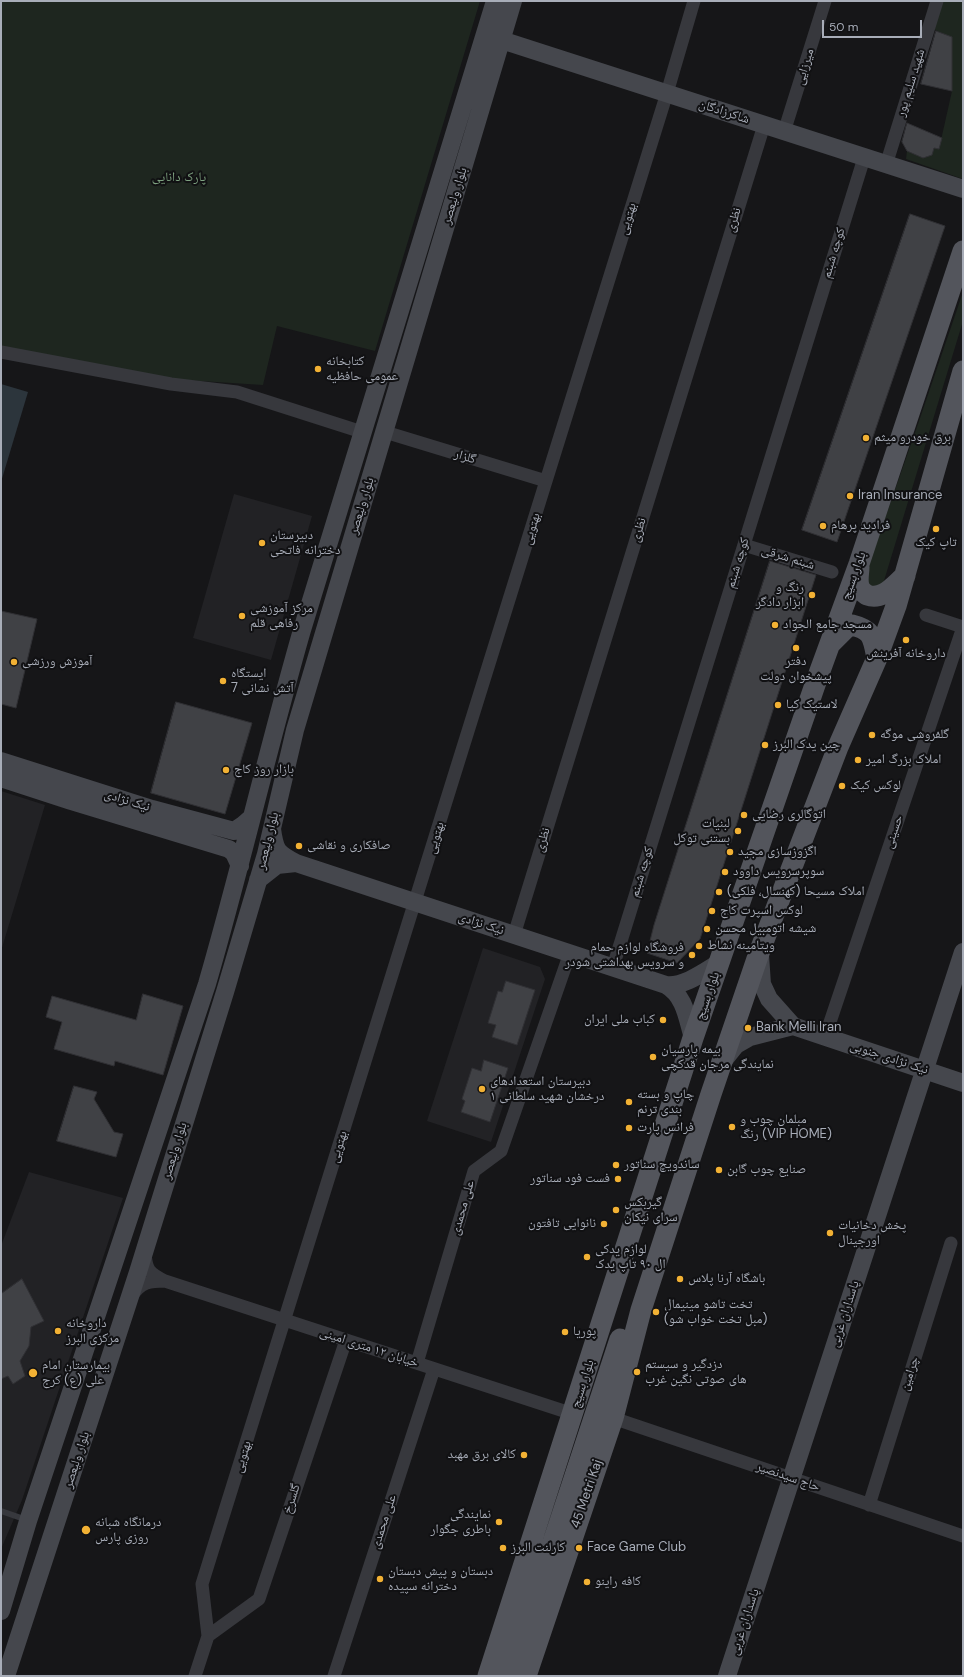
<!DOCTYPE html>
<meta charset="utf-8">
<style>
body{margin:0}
#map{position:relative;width:964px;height:1677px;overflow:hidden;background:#161618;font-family:"DM Sans",sans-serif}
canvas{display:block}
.frame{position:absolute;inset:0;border:2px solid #a8adb8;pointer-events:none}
.scale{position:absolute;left:822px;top:20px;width:100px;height:18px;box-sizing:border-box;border:2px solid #a8adb8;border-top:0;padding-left:5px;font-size:12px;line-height:14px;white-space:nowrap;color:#a8adb8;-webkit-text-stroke:3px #111113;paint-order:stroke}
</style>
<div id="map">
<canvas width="964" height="1677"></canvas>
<div class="frame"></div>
<div class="scale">50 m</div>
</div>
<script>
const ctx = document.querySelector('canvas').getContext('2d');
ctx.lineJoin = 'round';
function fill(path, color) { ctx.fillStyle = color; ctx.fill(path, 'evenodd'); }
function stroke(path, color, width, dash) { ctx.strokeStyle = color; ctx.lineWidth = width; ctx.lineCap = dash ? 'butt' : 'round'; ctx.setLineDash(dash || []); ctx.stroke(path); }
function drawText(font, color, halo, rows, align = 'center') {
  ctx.font = font + ' "DM Sans","Noto Naskh Arabic",sans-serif'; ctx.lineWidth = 4; ctx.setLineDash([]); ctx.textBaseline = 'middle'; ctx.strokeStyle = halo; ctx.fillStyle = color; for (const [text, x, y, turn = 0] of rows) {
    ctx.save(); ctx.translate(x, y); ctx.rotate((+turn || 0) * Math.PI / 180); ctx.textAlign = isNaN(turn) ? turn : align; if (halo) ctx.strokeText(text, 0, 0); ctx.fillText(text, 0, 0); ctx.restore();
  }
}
fill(new Path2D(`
 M 234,494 L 312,516 L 271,660 L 193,638 Z
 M 1,791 L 45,805 L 1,951 Z
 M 483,948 L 540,967 L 545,979 L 491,1142 L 427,1121 Z
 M 29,1172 L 123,1198 L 22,1500 L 1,1549 L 1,1246 Z`), '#222225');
fill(new Path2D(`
 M 1,1 L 480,1 L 375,351 L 277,326 L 263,385 L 169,379 L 1,347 Z
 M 937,1 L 963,1 L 963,179 L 906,159 L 907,151 L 923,158 L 932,155 L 934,148 L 939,149 L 952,91 L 952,38 L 929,27 Z
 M 963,292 L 963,321 L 883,584 L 878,588 L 867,586 L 868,567 L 918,424 Z`), '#1e261f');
fill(new Path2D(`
 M 1,384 L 28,392 L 1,482 Z`), '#2c353c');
const building = new Path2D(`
 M 936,31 L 952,37 L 952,91 L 921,84 Z
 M 907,123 L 942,138 L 939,149 L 934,148 L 932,155 L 923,158 L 907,151 L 902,142 Z
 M 910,214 L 945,226 L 837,542 L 802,530 Z
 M 770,561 L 816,575 L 700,939 L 677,963 L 647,953 L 654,925 Z
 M 1,611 L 37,619 L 16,708 L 1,704 Z
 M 176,702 L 252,723 L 225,814 L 151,793 Z
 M 506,981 L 535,990 L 517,1045 L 492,1037 L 496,1025 L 488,1023 L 498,991 L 502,992 Z
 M 143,994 L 183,1006 L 163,1075 L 115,1061 L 114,1066 L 54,1049 L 62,1022 L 46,1017 L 52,996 L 136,1020 Z
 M 484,1060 L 508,1068 L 490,1122 L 461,1112 L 465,1101 L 462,1099 L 472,1068 L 481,1071 Z
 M 74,1086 L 97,1092 L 94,1099 L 114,1132 L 123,1134 L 116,1157 L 57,1141 Z
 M 22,1279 L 44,1321 L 31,1327 L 29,1346 L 20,1361 L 25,1376 L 13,1384 L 8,1376 L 1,1379 L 1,1294 Z`);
fill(building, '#404145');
stroke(building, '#303034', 1);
stroke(new Path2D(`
 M 1,1511 L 27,1520`), '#37383d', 6);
stroke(new Path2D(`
 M 784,132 L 825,1
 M 886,165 L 937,1
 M 1,352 L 171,384 L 237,392 L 362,432
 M 385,432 L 546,481
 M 744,545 L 832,572
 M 926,615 L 963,627
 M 514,935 L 764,125
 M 613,967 L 864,158
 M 825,1037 L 963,627
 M 165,1281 L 573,1414
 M 132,1296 C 141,1282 150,1281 165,1281 C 149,1273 146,1270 145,1252
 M 417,1363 L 474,1171 L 501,1151 L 570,953
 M 613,1418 L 963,1536
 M 869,1505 L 951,1243
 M 208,1636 L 259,1599 L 346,1340
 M 195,1676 L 208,1636 L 202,1584 L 546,481 L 667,93 L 694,1
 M 334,1676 L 434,1369`), '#37383d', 13);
stroke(new Path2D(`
 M 492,37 L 963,189
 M 1,761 L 152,809 L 234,831 L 243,825 L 251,818
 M 1,778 L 71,801 L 229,849 L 234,853 L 240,866
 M 296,863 L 666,985 C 684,987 704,972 719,963
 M 258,880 L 277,865 L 296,863 C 277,853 275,851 272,829
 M 760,955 L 762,984 L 769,999 L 793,1026 L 963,1083
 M 666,985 C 685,996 687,1018 693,1038
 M 724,1060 L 736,1045 L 750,1037 L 793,1026
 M 1,1611 L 28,1521 L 207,984 C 241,867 268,748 302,630 L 495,1
 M 6,1676 L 138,1272 L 225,992 L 266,854 L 295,730 L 513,1
 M 727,1676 L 963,952`), '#45474d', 18);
stroke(new Path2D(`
 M 859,567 C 859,572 857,580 859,586 C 860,590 864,593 867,595 C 883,601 894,585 905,576
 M 831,643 L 846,628 L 852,625 C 873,630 873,638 877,658
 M 488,1676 L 693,1038 L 817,679 L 859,564 L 963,251
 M 509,1676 L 620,1339
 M 526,1676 L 613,1418 L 641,1310 L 711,1094 L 759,953 L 838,747 L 877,658 L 896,606 L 963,371`), '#53555c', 21);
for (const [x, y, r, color] of [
 [318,369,4,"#f2b134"],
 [866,438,4,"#f2b134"],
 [850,496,4,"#f2b134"],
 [823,526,4,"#f2b134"],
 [936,529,4,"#f2b134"],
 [262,543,4,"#f2b134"],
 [812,595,4,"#f2b134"],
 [242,616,4,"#f2b134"],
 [775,625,4,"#f2b134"],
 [906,640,4,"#f2b134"],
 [796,648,4,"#f2b134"],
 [14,662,4,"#f2b134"],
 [223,681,4,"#f2b134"],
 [778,705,4,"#f2b134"],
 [872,735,4,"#f2b134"],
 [765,745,4,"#f2b134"],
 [858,760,4,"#f2b134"],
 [226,770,4,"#f2b134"],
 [842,786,4,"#f2b134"],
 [744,815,4,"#f2b134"],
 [738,831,4,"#f2b134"],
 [299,846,4,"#f2b134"],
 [730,852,4,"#f2b134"],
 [725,872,4,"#f2b134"],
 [719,892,4,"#f2b134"],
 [712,911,4,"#f2b134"],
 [707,929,4,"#f2b134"],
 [699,946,4,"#f2b134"],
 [692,955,4,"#f2b134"],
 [663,1020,4,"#f2b134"],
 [748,1028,4,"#f2b134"],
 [653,1057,4,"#f2b134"],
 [482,1089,4,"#f2b134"],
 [629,1102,4,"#f2b134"],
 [732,1127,4,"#f2b134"],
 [629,1128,4,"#f2b134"],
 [616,1165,4,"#f2b134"],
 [719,1170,4,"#f2b134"],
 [618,1179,4,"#f2b134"],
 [616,1210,4,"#f2b134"],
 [604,1224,4,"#f2b134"],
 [830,1233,4,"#f2b134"],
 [587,1257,4,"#f2b134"],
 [680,1279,4,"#f2b134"],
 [656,1312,4,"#f2b134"],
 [58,1331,4,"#f2b134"],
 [565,1332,4,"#f2b134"],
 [637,1372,4,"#f2b134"],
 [33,1373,5,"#f2b134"],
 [524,1455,4,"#f2b134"],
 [499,1522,4,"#f2b134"],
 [86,1530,5,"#f2b134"],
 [503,1548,4,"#f2b134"],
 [579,1548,4,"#f2b134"],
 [380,1579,4,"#f2b134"],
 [587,1582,4,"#f2b134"]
]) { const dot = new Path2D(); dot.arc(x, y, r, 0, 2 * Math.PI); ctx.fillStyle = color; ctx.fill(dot); stroke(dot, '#111113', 1.5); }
drawText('13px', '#a8adb8', '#111113', [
 ["میرزایی",805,67,-73],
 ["شهید سلیم پور",911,83,-73],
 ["شاکرزادگان",724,112,18],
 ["بلوار ولیعصر",455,196,-73],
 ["بهتویی",628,219,-73],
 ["نظری",734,220,-73],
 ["کوچه شبنم",834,253,-73],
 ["گلزار",465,457,17],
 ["بلوار ولیعصر",362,506,-73],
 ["بهتویی",532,529,-73],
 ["نظری",639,530,-73],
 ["شبنم شرقی",788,558,17],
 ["کوچه شبنم",738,563,-73],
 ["بلوار بسیج",854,576,-70],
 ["نیک نژادی",127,801,17],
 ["حسینی",894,832,-71],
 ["بهتویی",436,838,-73],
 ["نظری",543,840,-73],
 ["بلوار ولیعصر",268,841,-76],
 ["کوچه شبنم",642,872,-73],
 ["نیک نژادی",481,924,18],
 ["بلوار بسیج",708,996,-71],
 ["نیک نژادی جنوبی",889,1058,18],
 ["بهتویی",339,1147,-73],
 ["بلوار ولیعصر",175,1151,-73],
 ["علی محمدی",463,1208,-74],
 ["پاسداران غربی",845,1314,-72],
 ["خیابان ۱۲ متری امینی",369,1348,18],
 ["چرامین",910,1374,-72],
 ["بلوار بسیج",583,1384,-72],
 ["بهتویی",243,1457,-73],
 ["بلوار ولیعصر",77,1460,-72],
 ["حاج سیدنصیر",788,1477,19],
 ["45 Metri Kaj",587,1494,-71],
 ["گلسرخ",292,1499,-72],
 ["علی محمدی",384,1522,-72],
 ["پاسداران غربی",745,1622,-72]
]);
drawText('13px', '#7fa381', '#111113', [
 ["پارک دانایی",179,178]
]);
drawText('13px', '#a8adb8', '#111113', [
 ["کتابخانه",326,362],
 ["عمومی حافظیه",326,377],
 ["برق خودرو میثم",874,438],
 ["Iran Insurance",858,496],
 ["فرادید پرهام",831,526],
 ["دبیرستان",270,536],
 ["دخترانه فاتحی",270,551],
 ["تاپ کیک",936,543,"center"],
 ["رنگ و",804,588,"right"],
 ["ابزار دادگر",804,603,"right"],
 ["مرکز آموزشی",250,609],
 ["رفاهی قلم",250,624],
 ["مسجد جامع الجواد",783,625],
 ["داروخانه آفرینش",906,654,"center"],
 ["آموزش ورزشی",22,662],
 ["دفتر",796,662,"center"],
 ["پیشخوان دولت",796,677,"center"],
 ["ایستگاه",231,674],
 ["آتش نشانی 7",231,689],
 ["لاستیک کیا",786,705],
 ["گلفروشی موگه",880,735],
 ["چین یدک البرز",773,745],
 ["املاک بزرگ امیر",866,760],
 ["بازار روز کاج",234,770],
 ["لوکس کیک",850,786],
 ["اتوگالری رضایی",752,815],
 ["لبنیات",730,824,"right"],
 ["بستنی توکل",730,839,"right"],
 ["صافکاری و نقاشی",307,846],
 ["اگزوزسازی مجید",738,852],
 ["سوپرسرویس داوود",733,872],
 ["املاک مسیحا (کهنسال، فلکی)",727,892],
 ["لوکس اسپرت کاج",720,911],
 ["شیشه اتومبیل محسن",715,929],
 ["ویتامینه نشاط",707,946],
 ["فروشگاه لوازم حمام",684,948,"right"],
 ["و سرویس بهداشتی شودر",684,963,"right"],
 ["کباب ملی ایران",655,1020,"right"],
 ["Bank Melli Iran",756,1028],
 ["بیمه پارسیان",661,1050],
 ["نمایندگی مرجان قدکچی",661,1065],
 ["دبیرستان استعدادهای",490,1082],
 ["درخشان شهید سلطانی ۱",490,1097],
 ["چاپ و بسته",637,1095],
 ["بندی ترنم",637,1110],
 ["مبلمان چوب و",740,1120],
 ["رنگ (VIP HOME)",740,1135],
 ["فرانس پارت",637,1128],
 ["ساندویچ سناتور",624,1165],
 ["صنایع چوب گابن",727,1170],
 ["فست فود سناتور",610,1179,"right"],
 ["گیربکس",624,1203],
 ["سرای نیکان",624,1218],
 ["نانوایی تافتون",596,1224,"right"],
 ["پخش دخانیات",838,1226],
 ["اورجینال",838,1241],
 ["لوازم یدکی",595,1250],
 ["ال ۹۰ تاپ یدک",595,1265],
 ["باشگاه آرنا پلاس",688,1279],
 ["تخت تاشو مینیمال",664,1305],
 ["(مبل تخت خواب شو)",664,1320],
 ["داروخانه",66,1324],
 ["مرکزی البرز",66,1339],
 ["پوریا",573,1332],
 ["دزدگیر و سیستم",645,1365],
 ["های صوتی نگین غرب",645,1380],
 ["بیمارستان امام",42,1366],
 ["علی (ع) کرج",42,1381],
 ["کالای برق مهبد",516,1455,"right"],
 ["نمایندگی",491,1515,"right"],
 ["باطری جگوار",491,1530,"right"],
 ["درمانگاه شبانه",95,1523],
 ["روزی پارس",95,1538],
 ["کارلنت البرز",511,1548],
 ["Face Game Club",587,1548],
 ["دبستان و پیش دبستان",388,1572],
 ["دخترانه سپیده",388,1587],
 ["کافه راینو",595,1582]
], 'left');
</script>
